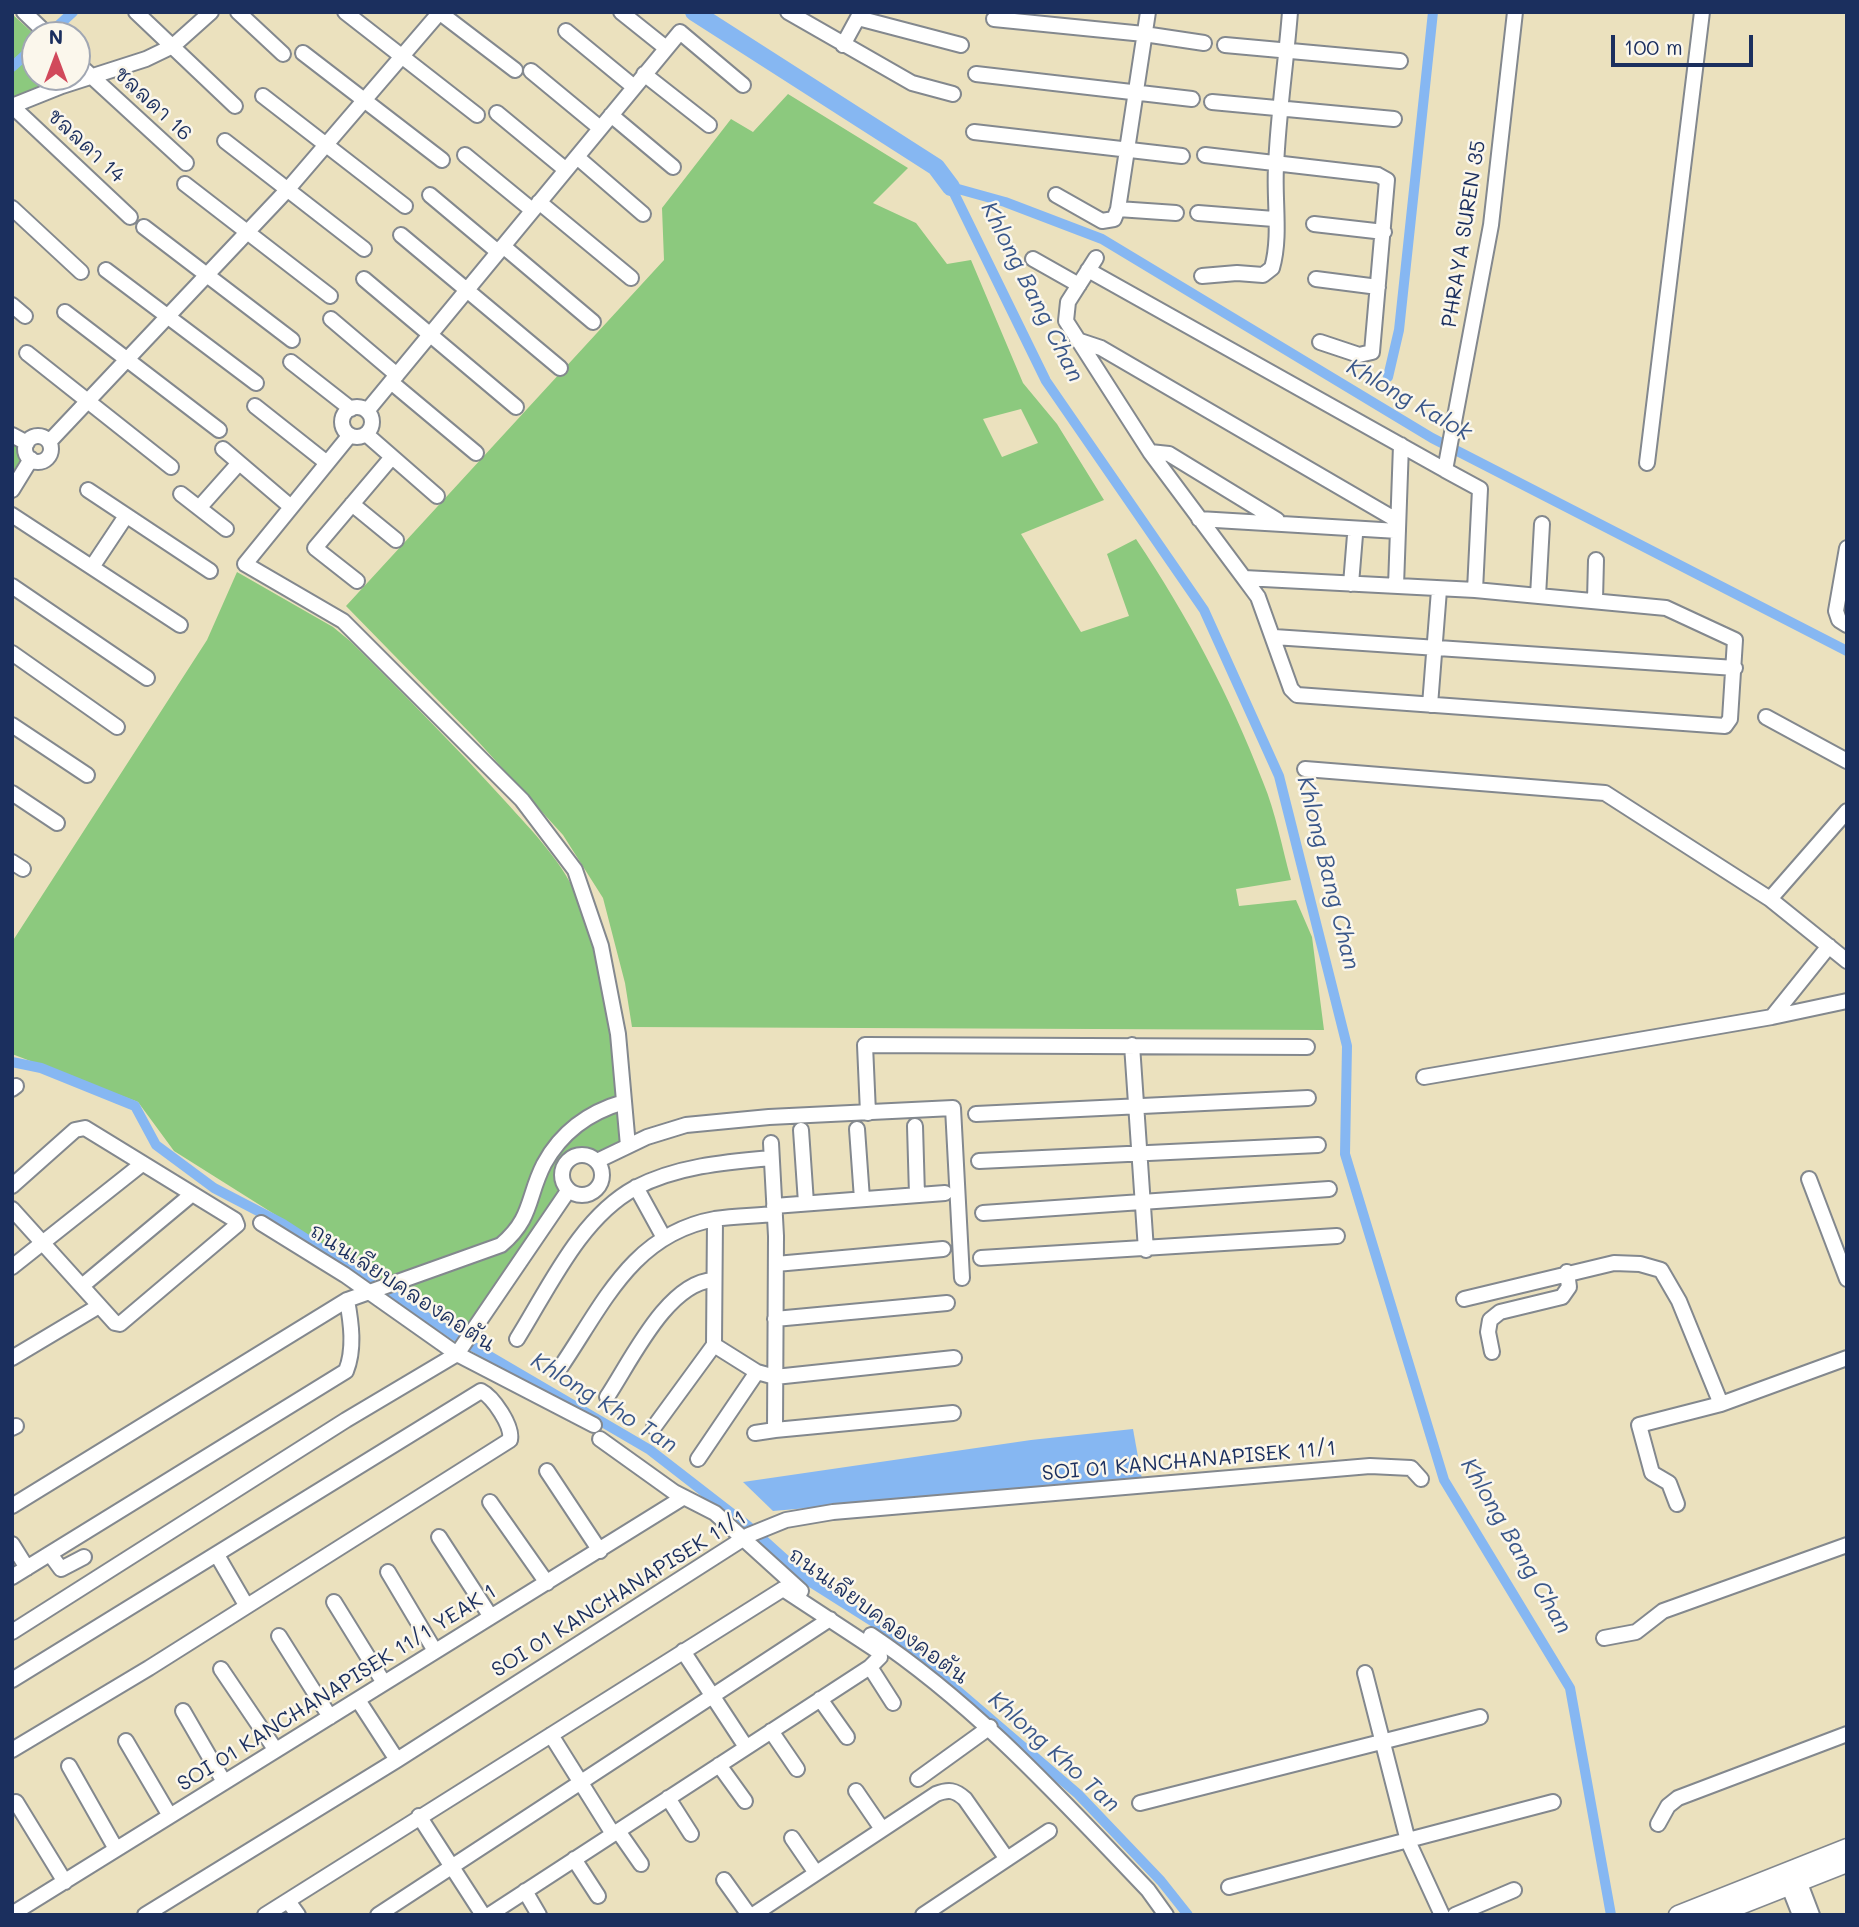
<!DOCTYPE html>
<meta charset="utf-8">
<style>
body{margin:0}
#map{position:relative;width:1859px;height:1927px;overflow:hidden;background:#ebe1be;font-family:Mali,sans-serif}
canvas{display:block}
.frame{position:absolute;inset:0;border:14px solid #1b2f5e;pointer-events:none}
.north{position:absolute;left:21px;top:21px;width:70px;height:70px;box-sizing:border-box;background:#fbf7ec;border:2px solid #a1a7b3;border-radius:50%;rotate:0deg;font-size:19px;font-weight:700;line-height:28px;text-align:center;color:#1b2f5e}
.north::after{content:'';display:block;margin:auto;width:24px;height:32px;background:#d1495b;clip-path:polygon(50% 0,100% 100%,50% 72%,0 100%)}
.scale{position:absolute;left:1611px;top:35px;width:142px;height:32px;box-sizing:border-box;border:4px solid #1b2f5e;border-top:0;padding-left:9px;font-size:21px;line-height:24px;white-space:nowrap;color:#1b2f5e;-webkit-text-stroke:5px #fbf7ec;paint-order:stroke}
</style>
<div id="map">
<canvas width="1859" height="1927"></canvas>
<div class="frame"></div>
<div class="north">N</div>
<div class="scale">100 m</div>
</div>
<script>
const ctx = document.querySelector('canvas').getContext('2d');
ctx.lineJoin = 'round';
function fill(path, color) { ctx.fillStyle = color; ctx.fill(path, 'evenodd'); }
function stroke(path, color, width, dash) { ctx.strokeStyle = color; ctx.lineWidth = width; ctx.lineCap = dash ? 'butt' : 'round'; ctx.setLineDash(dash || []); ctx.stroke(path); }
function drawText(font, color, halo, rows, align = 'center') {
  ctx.font = font + ' Mali,"Playpen Sans Thai",sans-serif'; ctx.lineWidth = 5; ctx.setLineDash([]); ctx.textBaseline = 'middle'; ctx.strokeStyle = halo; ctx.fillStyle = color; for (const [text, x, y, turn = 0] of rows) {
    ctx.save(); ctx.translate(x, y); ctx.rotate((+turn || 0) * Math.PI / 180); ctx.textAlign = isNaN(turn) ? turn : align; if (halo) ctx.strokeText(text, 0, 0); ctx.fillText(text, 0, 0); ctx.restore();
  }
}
fill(new Path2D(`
 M 12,14 L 35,35 L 35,77 L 73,77 L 12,104 Z
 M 788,94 L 908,168 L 873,203 L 916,223 L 947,264 L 971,260 L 1023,383 L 1057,424 L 1104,500 L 1021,534 L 1081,632 L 1129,616 L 1107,554 L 1136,539 C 1187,615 1230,696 1263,782 C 1276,813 1282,848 1291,880 L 1236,889 L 1239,906 L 1296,900 L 1312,937 L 1324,1030 L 632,1027 L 625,983 L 603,898 L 563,835 L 475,738 L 346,606 L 664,260 L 662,208 L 731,119 L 753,132 ZM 1021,409 L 1038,443 L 1002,457 L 983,419 Z
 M 12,438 L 24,453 L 12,474 Z
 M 237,572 L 333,627 L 350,641 C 403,693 455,746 505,801 C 533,832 564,863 580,903 C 612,977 615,1068 620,1148 C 615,1150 609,1153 604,1154 C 597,1155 589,1149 582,1149 C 558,1151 553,1171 558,1191 L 470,1330 L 317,1241 L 174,1151 L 138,1102 L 12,1054 L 12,942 L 207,640 Z`), '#8cc97e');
fill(new Path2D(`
 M 1133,1429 L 1142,1479 L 773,1511 L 743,1482 L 1031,1440 Z`), '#86b7f2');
stroke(new Path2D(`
 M 48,35 L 73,12
 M 12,67 L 35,46
 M 951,187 L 1046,381 L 1204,610 L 1279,776 L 1347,1046 L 1345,1154 L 1444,1480 L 1570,1688 L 1611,1915
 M 951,187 L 1005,202 L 1102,239 L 1432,438 L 1847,651
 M 1388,377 L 1399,330 L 1433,12
 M 12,1062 L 41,1068 L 135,1106 L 156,1145 L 214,1188 L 283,1224 L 462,1340 L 650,1450 L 748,1526 L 809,1581 L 888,1631 L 1078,1794 L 1161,1881 L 1188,1915`), '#86b7f2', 10);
stroke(new Path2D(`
 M 694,12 L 936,167 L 951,187`), '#86b7f2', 18);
const minor = new Path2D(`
 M 24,12 L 48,35
 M 136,12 L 235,106
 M 238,12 L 283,54
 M 345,12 L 477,115
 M 439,12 L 515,70
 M 621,12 L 666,48
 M 788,12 L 912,83 L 953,94
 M 858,18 L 961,45
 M 994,19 L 1144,34 L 1204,43
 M 566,31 L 634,87
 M 843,45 L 861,12
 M 1225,45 L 1400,61
 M 303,53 L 442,160
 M 77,63 L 186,163
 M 531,71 L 600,128
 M 644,74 L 709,125
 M 976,74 L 1192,99
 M 263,96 L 405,206
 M 1212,102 L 1394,119
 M 12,106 L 62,86 L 146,59 L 173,46 L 211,12
 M 12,106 L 130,217
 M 497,113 L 566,170
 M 611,115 L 673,167
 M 974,132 L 1182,156
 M 225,141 L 364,249
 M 465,155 L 532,210
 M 1205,155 L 1378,175 L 1387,180 L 1372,352 L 1359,355 L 1320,342
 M 577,157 L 643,214
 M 185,184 L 330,296
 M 430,195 L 498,252
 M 1056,195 L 1102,221 L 1114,219 L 1118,209 L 1148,12
 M 539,202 L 631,278
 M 12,208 L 81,272
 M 1118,209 L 1176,213
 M 1198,213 L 1274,219
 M 1314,224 L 1384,232
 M 144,227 L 292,340
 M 401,235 L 560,368
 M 503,246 L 593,322
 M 1096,258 L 1068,302 L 1066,321 L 1150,452 L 1244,578 L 1258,597 L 1291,689 L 1297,695 L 1725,726 L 1730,719 L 1735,640 L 1666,608 L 1475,590 L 1244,578
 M 1033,259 L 1079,285
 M 106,270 L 256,383
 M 1088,270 L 1445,470 L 1491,225 L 1515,12
 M 1202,276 L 1237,273 L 1263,275 L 1272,268 C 1281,237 1274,200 1276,167 C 1278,115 1286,64 1290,12
 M 364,279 L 516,407
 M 1316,279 L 1378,287
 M 12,305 L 25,316
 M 65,312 L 219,430
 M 331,319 L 397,375
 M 1077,340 L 1101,348 L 1398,521
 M 27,353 L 171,467
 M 291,362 L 351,409
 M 391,382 L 476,453
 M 255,406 L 327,463
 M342 422a15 15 0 1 1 30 0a15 15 0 1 1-30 0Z
 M 367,411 L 680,32 L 743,85
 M 366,434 L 437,496
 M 12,435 L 27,443
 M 350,435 L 245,564 L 343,621 L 522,800 L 575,870 L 601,946 L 618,1034 L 628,1146
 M25 449a13 13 0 1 1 26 0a13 13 0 1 1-26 0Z
 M 49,442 L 288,189 L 440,12
 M 223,449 L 291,507
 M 1150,452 L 1169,454 L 1277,520
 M 1647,463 L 1702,12
 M 1445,470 L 1480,489 L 1475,590
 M 12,490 L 31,459
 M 88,490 L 210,571
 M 181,494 L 226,529
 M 352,504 L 396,540
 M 199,508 L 239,463
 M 12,515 L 180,625
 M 1199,519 L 1398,531
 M 1847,548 L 1836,611 L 1839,620 L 1847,625
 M 92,567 L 126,516
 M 357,581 L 315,548 L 392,457
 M 1351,584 L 1355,535
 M 12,586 L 147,678
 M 1396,586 L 1401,445
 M 1538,596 L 1542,524
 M 1595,600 L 1596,560
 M 1274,637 L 1735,668
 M 12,653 L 117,727
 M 1430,705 L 1439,590
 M 1766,717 L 1847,761
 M 12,725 L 87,775
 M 1305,769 L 1605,793 L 1770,899 L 1847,961
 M 12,793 L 57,823
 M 12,862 L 23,869
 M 1770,899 L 1847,811
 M 1772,1017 L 1829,946
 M 1132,1045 L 1146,1250
 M 1424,1077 L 1772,1017 L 1847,1001
 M 12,1089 L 16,1086
 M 868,1113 L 865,1045 L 1307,1047
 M 976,1114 L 1308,1098
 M 915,1126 L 917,1195
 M 857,1129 L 862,1199
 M 801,1130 L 806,1203
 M 771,1143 L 776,1236 L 775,1430 L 953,1413
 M562 1175a20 20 0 1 1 40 0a20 20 0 1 1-40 0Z
 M 597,1161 L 647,1137 L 686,1125 L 769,1117 L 953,1108 L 962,1278
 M 979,1161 L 1318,1145
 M 1809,1179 L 1847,1279
 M 12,1186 L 75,1130 L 85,1128 L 235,1220 L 237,1225 L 120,1324 L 115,1323 L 12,1209
 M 636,1187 L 664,1238
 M 774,1206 L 945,1193
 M 983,1213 L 1329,1189
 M 261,1223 L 345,1275 L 457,1354 L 594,1425
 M 981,1258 L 1337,1236
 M 776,1264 L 943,1249
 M 12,1267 L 142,1164
 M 82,1286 L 191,1195
 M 1464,1299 L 1614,1263 L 1640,1264 L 1661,1270 L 1679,1301 L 1721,1404 L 1847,1358
 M 775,1319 L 947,1303
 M 517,1339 C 549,1288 580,1218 635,1188 C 677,1166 726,1162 771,1158
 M 714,1345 L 757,1372 L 775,1377 L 954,1358
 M 1492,1352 L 1488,1332 L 1490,1320 L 1500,1312 L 1562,1297 L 1569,1287 L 1567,1272
 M 12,1358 L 99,1306
 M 560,1368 C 603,1305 632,1234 715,1219 C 734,1216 755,1216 775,1214
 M 607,1397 C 631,1361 667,1283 713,1280
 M 654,1427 L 714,1345 L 715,1219
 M 12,1428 L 16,1426
 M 755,1433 L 775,1430
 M 600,1439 L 674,1492 L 715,1513 L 801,1591
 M 698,1459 L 757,1372
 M 547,1471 L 600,1551
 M 490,1502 L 547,1583
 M 1677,1504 L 1669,1483 L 1652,1473 L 1639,1425 L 1721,1404
 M 12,1506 L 347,1300 L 501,1245 C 533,1218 527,1197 544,1164 C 562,1131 589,1112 624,1102
 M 439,1537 L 491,1617
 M 12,1544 L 27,1568
 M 50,1554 L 61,1569 L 84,1557
 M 217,1555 L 246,1605
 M 388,1572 L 435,1651
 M 12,1577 L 346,1371 C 355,1349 351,1322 347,1300
 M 334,1602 L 384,1683
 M 12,1632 L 346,1420 L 457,1354 L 568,1191
 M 871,1635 C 977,1706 1060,1798 1148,1890 L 1166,1915
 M 279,1636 L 330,1717
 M 1604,1638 L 1636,1632 L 1663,1611 L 1847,1545
 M 683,1651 L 746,1747
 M 870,1667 L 893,1703
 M 221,1669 L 275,1749
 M 1365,1673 L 1408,1841 L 1442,1915
 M 12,1680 L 481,1391 C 493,1397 513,1426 510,1440 L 149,1668 L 12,1750
 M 820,1699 L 847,1737
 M 358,1700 L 397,1760
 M 183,1711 L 224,1782
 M 771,1731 L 797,1769
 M 551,1735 L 613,1834
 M 126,1741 L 170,1816
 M 719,1765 L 745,1801
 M 69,1766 L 116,1849
 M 918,1779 L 990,1727
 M 856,1791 L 882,1829
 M 668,1798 L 691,1834
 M 16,1802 L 65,1882
 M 1140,1803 L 1480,1717
 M 419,1816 L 483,1915
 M 1658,1824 L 1668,1806 L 1678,1798 L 1847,1734
 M 618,1831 L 641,1864
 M 792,1838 L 816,1873
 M 574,1859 L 598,1896
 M 1796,1873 L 1812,1915
 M 1785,1877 L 1800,1915
 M 724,1880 L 749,1915
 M 1229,1887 L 1553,1802
 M 525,1891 L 539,1915
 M 288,1901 L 298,1915
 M 12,1914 L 684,1497
 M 145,1915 L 397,1760 L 749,1535 L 786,1520 L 833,1512 L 1370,1466 L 1411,1468 L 1421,1479
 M 265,1915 L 783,1589 L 879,1652 L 880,1657 L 870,1667 L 489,1915
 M 378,1915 L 830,1619
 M 753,1915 L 936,1794 C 949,1789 955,1790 965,1799 L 1007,1859
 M 923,1915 L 1049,1831
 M 1455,1915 L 1514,1890`);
const major = new Path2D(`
 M 1678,1915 L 1847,1848
 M 1715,1915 L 1847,1863`);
stroke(minor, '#83888e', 18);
stroke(major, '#83888e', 21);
stroke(minor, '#fff', 14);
stroke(major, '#fff', 18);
drawText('21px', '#1b2f5e', '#fbf7ec', [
 ["ชลลดา 16",153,104,43],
 ["ชลลดา 14",86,146,43],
 ["PHRAYA SUREN 35",1464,234,-81],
 ["ถนนเลียบคลองคอตัน",402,1288,33],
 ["SOI 01 KANCHANAPISEK 11/1",1189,1461,-5],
 ["SOI 01 KANCHANAPISEK 11/1",619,1594,-32],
 ["ถนนเลียบคลองคอตัน",878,1616,36],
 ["SOI 01 KANCHANAPISEK 11/1 YEAK 1",337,1688,-32]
]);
drawText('italic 23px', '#3b588a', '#fbf7ec', [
 ["Khlong Bang Chan",1032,292,63],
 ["Khlong Kalok",1409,400,30],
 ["Khlong Bang Chan",1328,873,76],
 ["Khlong Kho Tan",604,1403,32],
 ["Khlong Bang Chan",1516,1546,60],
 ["Khlong Kho Tan",1054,1752,42]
]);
</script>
